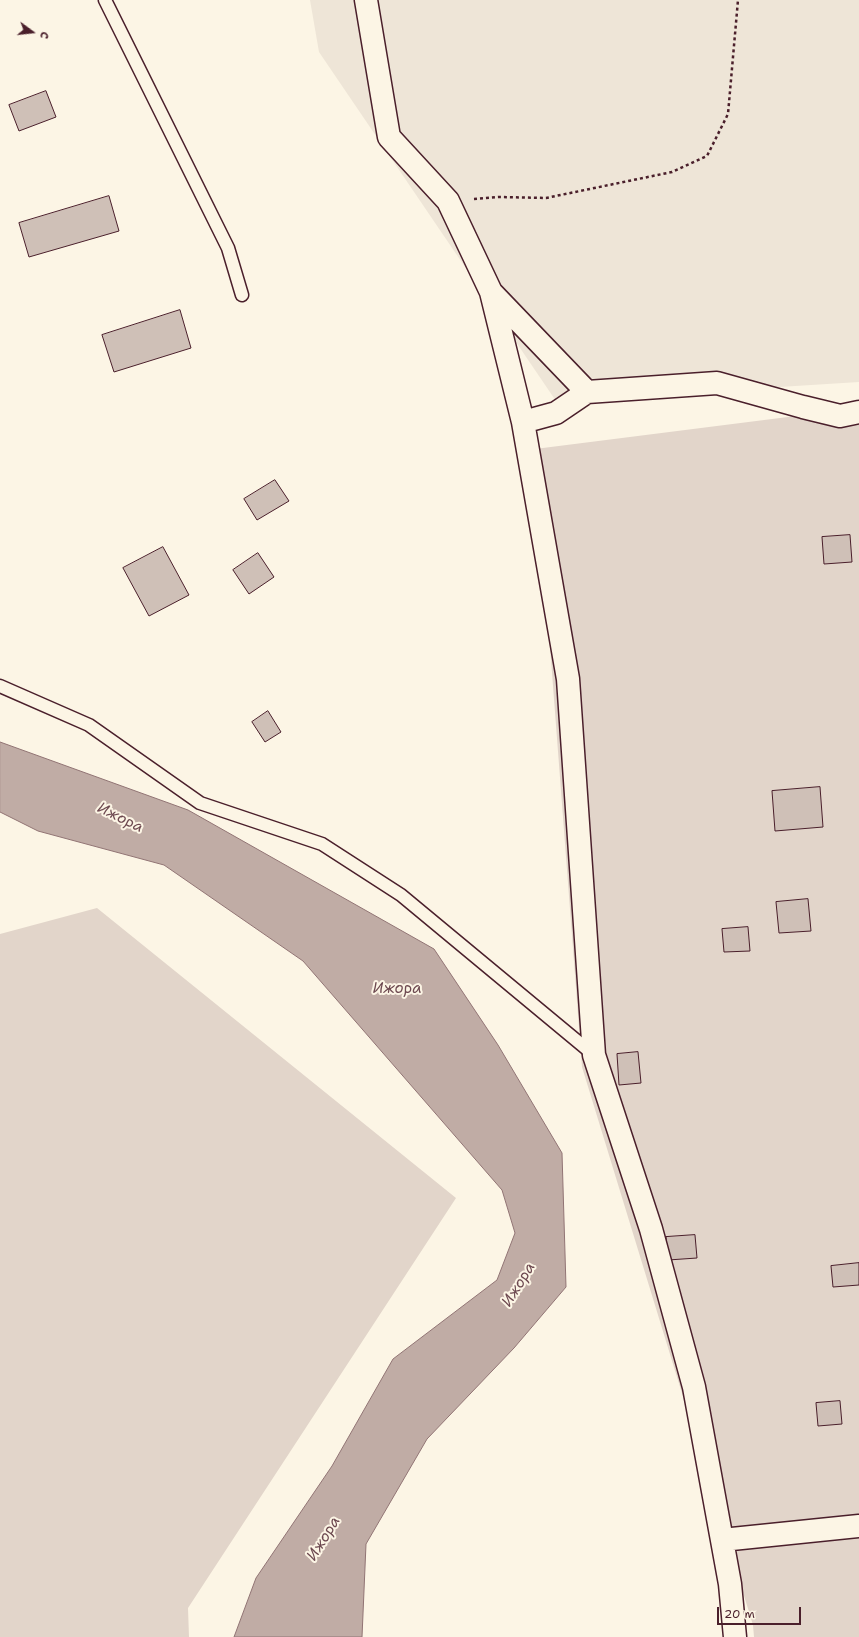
<!DOCTYPE html>
<meta charset="utf-8">
<style>
body{margin:0}
#map{position:relative;width:859px;height:1637px;overflow:hidden;background:#fcf5e5;font-family:"Shantell Sans",sans-serif}
canvas{display:block}
.north{position:absolute;left:12px;top:12px;width:40px;height:40px;-webkit-text-stroke:3px #fcf5e5;paint-order:stroke;rotate:105deg;font-size:11px;font-weight:700;line-height:16px;text-align:center;color:#4a1f2b}
.north::after{content:'';display:block;margin:auto;width:14px;height:18px;background:#4a1f2b;clip-path:polygon(50% 0,100% 100%,50% 72%,0 100%)}
.scale{position:absolute;left:717px;top:1607px;width:84px;height:18px;box-sizing:border-box;border:2px solid #4a1f2b;border-top:0;padding-left:5px;font-size:12px;line-height:14px;white-space:nowrap;color:#4a1f2b;-webkit-text-stroke:3px #fcf5e5;paint-order:stroke}
</style>
<div id="map">
<canvas width="859" height="1637"></canvas>
<div class="north">С</div>
<div class="scale">20 m</div>
</div>
<script>
const ctx = document.querySelector('canvas').getContext('2d');
ctx.lineJoin = 'round';
function fill(path, color) { ctx.fillStyle = color; ctx.fill(path, 'evenodd'); }
function stroke(path, color, width, dash) { ctx.strokeStyle = color; ctx.lineWidth = width; ctx.lineCap = dash ? 'butt' : 'round'; ctx.setLineDash(dash || []); ctx.stroke(path); }
function drawText(font, color, halo, rows, align = 'center') {
  ctx.font = font + ' "Shantell Sans",sans-serif'; ctx.lineWidth = 4; ctx.setLineDash([]); ctx.textBaseline = 'middle'; ctx.strokeStyle = halo; ctx.fillStyle = color; for (const [text, x, y, turn = 0] of rows) {
    ctx.save(); ctx.translate(x, y); ctx.rotate((+turn || 0) * Math.PI / 180); ctx.textAlign = isNaN(turn) ? turn : align; if (halo) ctx.strokeText(text, 0, 0); ctx.fillText(text, 0, 0); ctx.restore();
  }
}
fill(new Path2D(`
 M 310,0 L 859,0 L 859,382 L 556,401 L 319,52 Z`), '#eee5d7');
fill(new Path2D(`
 M 859,408 L 859,1637 L 754,1637 L 753,1625 L 582,1067 L 535,449 Z
 M 97,908 L 456,1198 L 188,1608 L 189,1637 L 0,1637 L 0,934 Z`), '#e2d5ca');
const water = new Path2D(`
 M 0,742 L 188,810 L 434,949 L 498,1045 L 562,1153 L 566,1287 L 514,1348 L 427,1439 L 366,1544 L 362,1637 L 234,1637 L 256,1578 L 332,1466 L 393,1359 L 497,1280 L 515,1233 L 502,1190 L 303,961 L 164,865 L 38,831 L 0,812 Z`);
fill(water, '#c0aca5');
stroke(water, '#917474', 1);
const building = new Path2D(`
 M 46,91 L 56,117 L 19,131 L 9,105 Z
 M 109,196 L 119,231 L 29,257 L 19,223 Z
 M 180,310 L 191,348 L 114,372 L 102,335 Z
 M 275,480 L 289,501 L 257,520 L 244,499 Z
 M 850,535 L 852,562 L 824,564 L 822,537 Z
 M 163,547 L 189,595 L 149,616 L 123,568 Z
 M 258,553 L 274,577 L 249,594 L 233,570 Z
 M 268,711 L 281,732 L 265,742 L 252,722 Z
 M 820,787 L 823,827 L 775,831 L 772,791 Z
 M 808,899 L 811,931 L 779,933 L 776,902 Z
 M 748,927 L 750,951 L 724,952 L 722,929 Z
 M 638,1052 L 641,1083 L 619,1085 L 617,1054 Z
 M 695,1235 L 697,1258 L 668,1260 L 666,1237 Z
 M 859,1263 L 859,1285 L 833,1287 L 831,1266 Z
 M 840,1401 L 842,1424 L 818,1426 L 816,1403 Z`);
fill(building, '#cfc0b7');
stroke(building, '#4a1f2b', 1);
const service = new Path2D(`
 M 105,0 L 228,248 L 242,295
 M 0,686 L 89,725 L 200,803 L 322,844 L 401,895 L 594,1055`);
const minor = new Path2D(`
 M 366,0 L 389,137 L 448,201 L 491,292 L 523,422 L 568,679 L 594,1055 L 651,1229 L 694,1387 L 730,1584 L 735,1637
 M 491,292 L 587,392
 M 523,422 L 556,413 L 587,392 L 717,383 L 803,407 L 840,416 L 859,412
 M 722,1540 L 859,1526`);
stroke(service, '#4a1f2b', 15);
stroke(minor, '#4a1f2b', 25);
stroke(new Path2D(`
 M 474,199 L 498,197 L 546,198 L 672,172 L 707,156 L 728,114 L 738,0`), '#4a1f2b', 2.5, [3, 3]);
stroke(service, '#fcf5e5', 12);
stroke(minor, '#fcf5e5', 22);
drawText('italic 15px', '#6d4950', '#fcf5e5', [
 ["Ижора",120,818,26],
 ["Ижора",397,989],
 ["Ижора",519,1285,-58],
 ["Ижора",324,1539,-58]
]);
</script>
